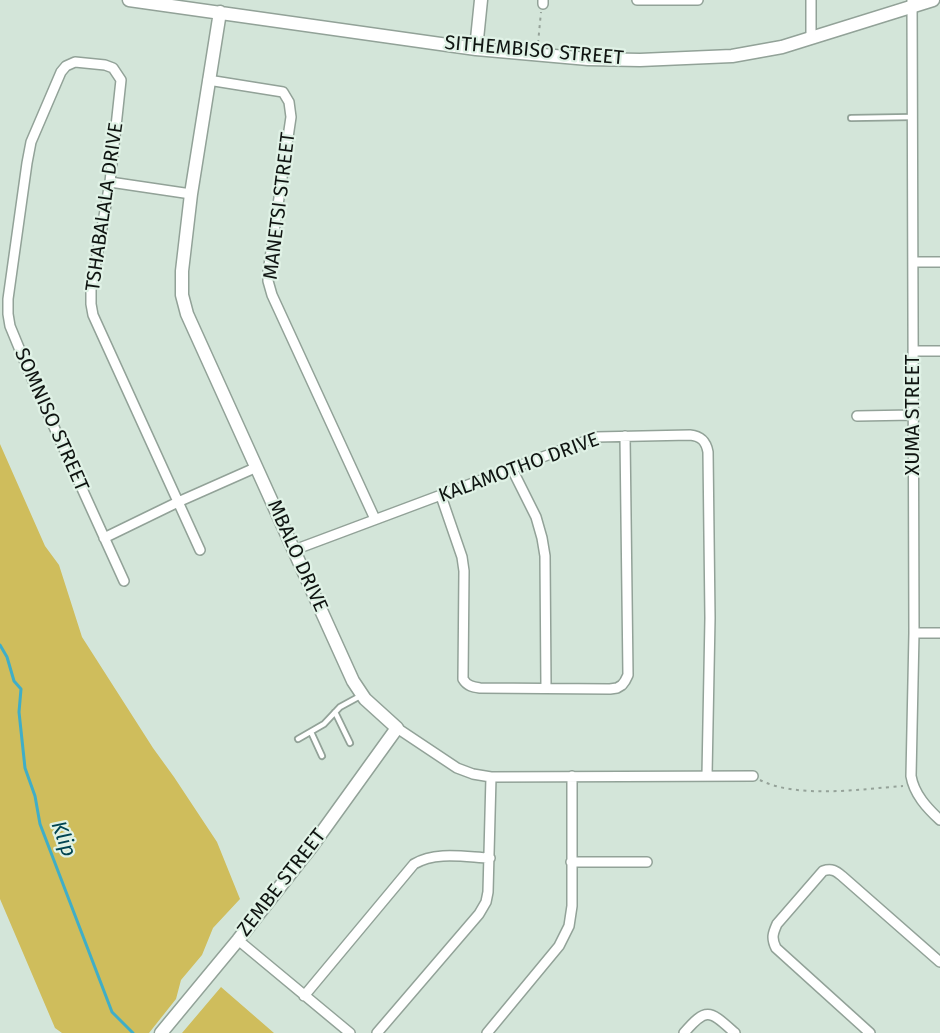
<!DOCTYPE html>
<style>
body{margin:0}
canvas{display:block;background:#d3e5d9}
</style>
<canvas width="940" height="1033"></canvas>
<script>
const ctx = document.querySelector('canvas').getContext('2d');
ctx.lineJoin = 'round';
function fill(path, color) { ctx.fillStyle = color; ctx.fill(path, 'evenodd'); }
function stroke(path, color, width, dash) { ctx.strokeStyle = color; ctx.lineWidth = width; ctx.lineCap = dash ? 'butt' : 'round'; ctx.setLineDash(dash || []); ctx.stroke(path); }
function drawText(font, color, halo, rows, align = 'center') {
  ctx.font = font + ' "Fira Sans",sans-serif'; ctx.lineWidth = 4.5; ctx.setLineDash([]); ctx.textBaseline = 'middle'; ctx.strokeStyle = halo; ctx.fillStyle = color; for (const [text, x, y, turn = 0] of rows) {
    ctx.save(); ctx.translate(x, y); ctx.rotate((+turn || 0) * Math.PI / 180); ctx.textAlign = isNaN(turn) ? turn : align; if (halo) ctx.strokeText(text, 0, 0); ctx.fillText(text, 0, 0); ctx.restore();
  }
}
fill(new Path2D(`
 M 0,444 L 45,546 L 59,565 L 82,637 L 153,748 L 174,777 L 217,842 L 240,899 L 213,928 L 202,955 L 181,980 L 176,999 L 149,1033 L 62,1033 L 55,1028 L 0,899 Z
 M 221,987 L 274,1033 L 182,1033 Z`), '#cfbd5c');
stroke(new Path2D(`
 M 0,645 L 7,657 L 14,681 L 21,689 L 19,712 L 25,768 L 35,796 L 40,824 L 112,1012 L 133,1033`), '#40aec7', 3);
const lane = new Path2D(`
 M 851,118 L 912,117
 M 335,712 L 350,743
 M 311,732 L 322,756
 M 298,739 L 324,724 L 340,707 L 362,695`);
const street = new Path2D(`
 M 637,0 L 698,0
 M 912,0 L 914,633 L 911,776 C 914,794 927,808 940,820
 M 543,4 L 543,0
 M 811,38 L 811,0
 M 208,80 L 283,92 L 289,102 L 291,117 L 268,272 L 268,281 L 272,295 L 375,519
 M 110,182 L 191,194
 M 914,262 L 940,262
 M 913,351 L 940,351
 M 857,416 L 913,415
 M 512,469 L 536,517 L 542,538 L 545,556 L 546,688
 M 441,496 L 462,557 L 464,571 L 463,679 C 467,686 473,687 480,688 L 610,689 L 617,688 L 622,685 L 625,681 L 628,675 L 625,436
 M 104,538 L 178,502 L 257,467
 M 294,550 L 596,437 L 690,435 C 701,436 706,441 708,452 L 710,618 L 707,775
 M 124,581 L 29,372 L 10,326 L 8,314 L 8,299 L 27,163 L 31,142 L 61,72 L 66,66 L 75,62 L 105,65 L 113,68 L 121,80 L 110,182 L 91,290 L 91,304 L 93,315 L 200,550
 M 914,633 L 940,633
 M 397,728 L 457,768 L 473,774 L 491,777 L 753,776
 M 571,862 L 647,862
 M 238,940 L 350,1033
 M 304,996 L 414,864 C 436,851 465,857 490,858
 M 377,1033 L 479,914 L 486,902 L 488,892 L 491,777
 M 487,1033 L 559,946 L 569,926 L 572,906 L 572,776
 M 684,1033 C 707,1006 710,1011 735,1033
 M 870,1033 L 776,948 C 771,938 773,933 777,924 L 823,871 C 832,868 836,871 842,876 L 940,962`);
const secondary = new Path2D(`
 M 129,0 L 476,49 L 588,59 L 640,60 L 732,56 L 782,47 L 933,0
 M 476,49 L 481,0
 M 161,1033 L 238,940 L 312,846 L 397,728 L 365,699 L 353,681 L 187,314 L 182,295 L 182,271 L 191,194 L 220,12`);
stroke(lane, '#92a298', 8);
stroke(street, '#92a298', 12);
stroke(secondary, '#92a298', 15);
stroke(new Path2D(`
 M 538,43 L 541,12
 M 760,780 C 797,799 862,789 903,786`), '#95a299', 2, [3, 4.5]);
stroke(lane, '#fff', 4.5);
stroke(street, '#fff', 9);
stroke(secondary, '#fff', 12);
drawText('20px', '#0f1411', '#e0f2e6', [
 ["SITHEMBISO STREET",534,51,5],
 ["MANETSI STREET",280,206,-83],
 ["TSHABALALA DRIVE",105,207,-82],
 ["XUMA STREET",913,415,-90],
 ["SOMNISO STREET",51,420,66],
 ["KALAMOTHO DRIVE",519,468,-20],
 ["MBALO DRIVE",297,556,66],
 ["ZEMBE STREET",282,883,-52]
]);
drawText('italic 21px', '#004451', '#e0f2e6', [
 ["Klip",63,839,70]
]);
</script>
